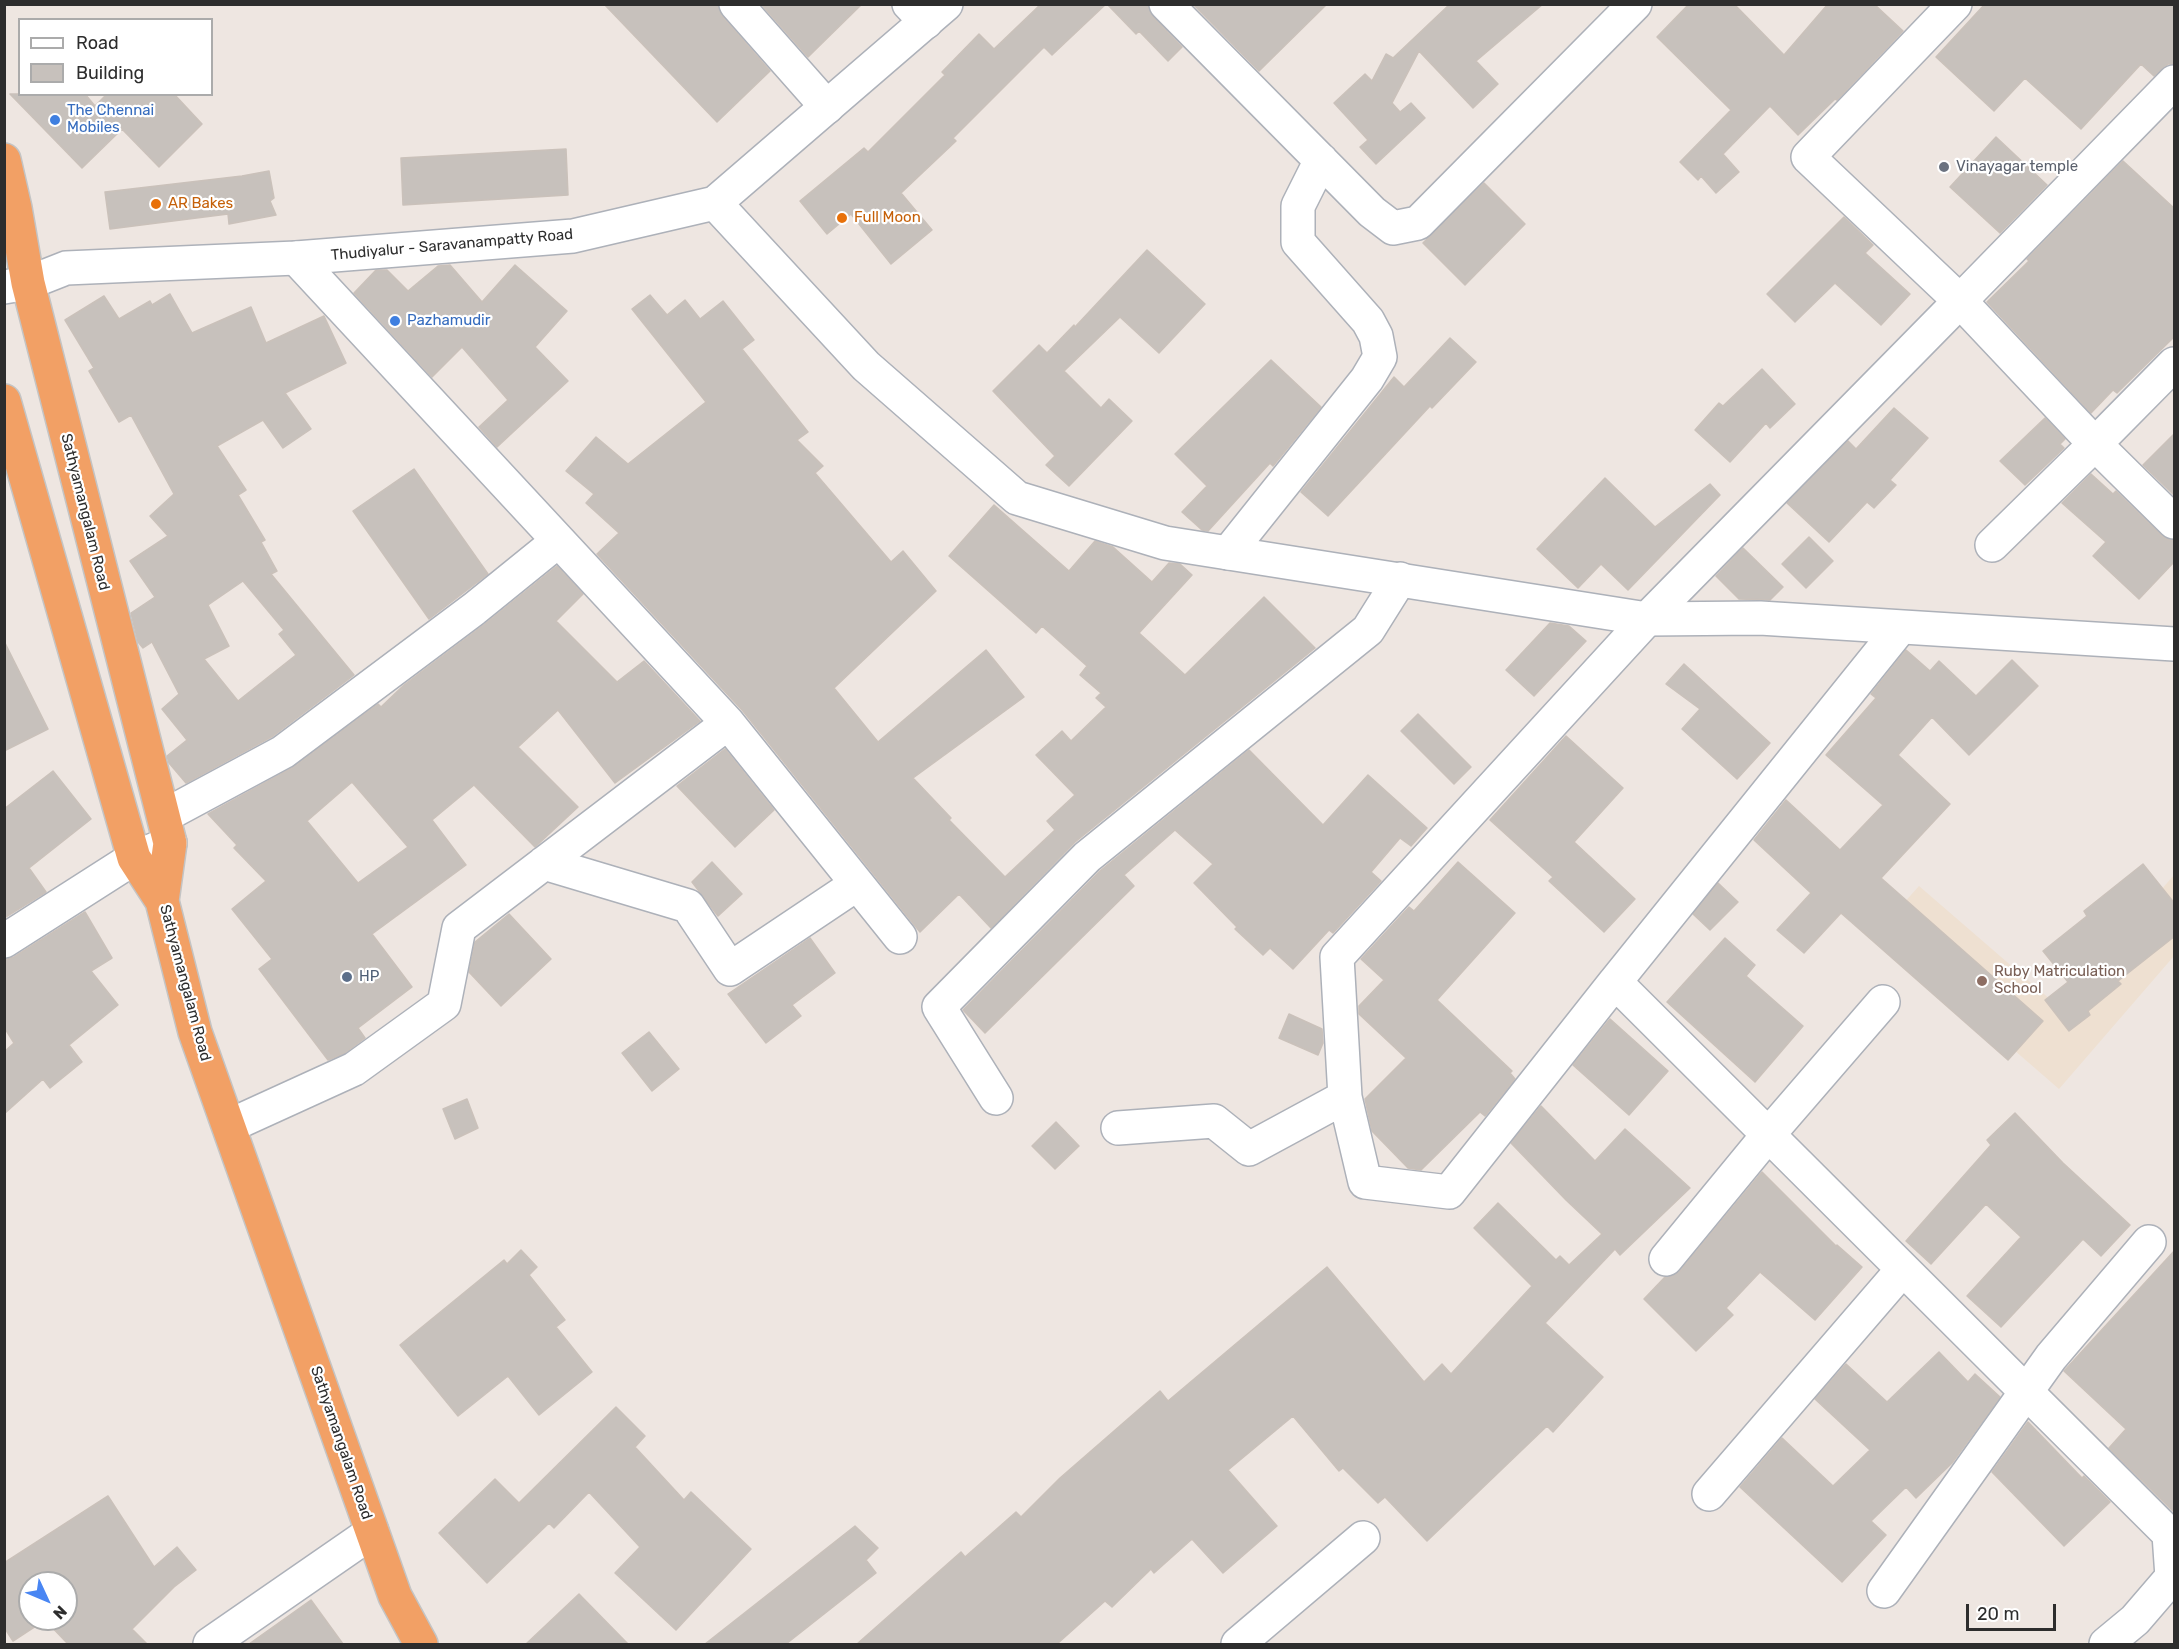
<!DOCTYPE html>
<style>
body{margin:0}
#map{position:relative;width:2179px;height:1649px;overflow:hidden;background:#eee6e1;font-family:Rubik,sans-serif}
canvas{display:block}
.frame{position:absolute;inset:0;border:6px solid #2d2d2d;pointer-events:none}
.legend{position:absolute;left:18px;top:18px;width:195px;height:78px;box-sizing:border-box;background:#fff;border:2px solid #ababab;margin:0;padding:8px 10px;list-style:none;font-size:18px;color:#2d2d2d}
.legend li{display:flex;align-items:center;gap:12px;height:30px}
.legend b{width:30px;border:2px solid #ababab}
.north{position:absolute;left:18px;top:1571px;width:60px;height:60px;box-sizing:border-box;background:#fff;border:2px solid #ababab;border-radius:50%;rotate:134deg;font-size:16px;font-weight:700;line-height:24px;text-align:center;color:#2d2d2d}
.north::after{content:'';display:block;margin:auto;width:21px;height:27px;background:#4986f3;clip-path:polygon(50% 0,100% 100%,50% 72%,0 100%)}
.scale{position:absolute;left:1966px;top:1604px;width:90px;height:27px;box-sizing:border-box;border:3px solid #2d2d2d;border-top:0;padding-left:8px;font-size:18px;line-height:21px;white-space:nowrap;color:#2d2d2d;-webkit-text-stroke:4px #fff;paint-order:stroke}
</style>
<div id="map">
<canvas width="2179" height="1649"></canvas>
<div class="frame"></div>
<ul class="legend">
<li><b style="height:8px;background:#fff"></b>Road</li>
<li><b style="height:16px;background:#c7c1bc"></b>Building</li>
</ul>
<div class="north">N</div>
<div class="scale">20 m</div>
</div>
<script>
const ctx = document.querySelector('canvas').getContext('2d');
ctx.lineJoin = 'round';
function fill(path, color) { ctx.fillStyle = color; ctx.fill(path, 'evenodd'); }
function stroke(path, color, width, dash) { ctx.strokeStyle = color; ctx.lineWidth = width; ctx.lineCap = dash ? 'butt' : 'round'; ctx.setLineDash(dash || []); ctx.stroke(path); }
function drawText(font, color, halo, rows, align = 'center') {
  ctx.font = font + ' Rubik,sans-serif'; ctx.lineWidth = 4.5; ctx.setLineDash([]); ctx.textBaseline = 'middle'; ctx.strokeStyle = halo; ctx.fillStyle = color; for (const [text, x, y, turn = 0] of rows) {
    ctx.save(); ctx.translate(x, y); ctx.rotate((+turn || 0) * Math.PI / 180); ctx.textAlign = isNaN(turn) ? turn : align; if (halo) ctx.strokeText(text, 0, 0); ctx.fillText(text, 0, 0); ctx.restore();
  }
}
fill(new Path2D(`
 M 2174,875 L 2174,956 L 2059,1089 L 1878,932 L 1919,886 L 2059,1007 Z`), '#eee0d1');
const building = new Path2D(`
 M 604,4 L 718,4 L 722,16 L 770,71 L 717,122 Z
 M 761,4 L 862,4 L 808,57 Z
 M 1041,4 L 1106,4 L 1052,55 L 1044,47 L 953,138 L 956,141 L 901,193 L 932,230 L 891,264 L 851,214 L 827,234 L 800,201 L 864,148 L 868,152 L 945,75 L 942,72 L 979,34 L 994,49 Z
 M 1107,4 L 1148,4 L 1153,17 L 1182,47 L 1168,61 L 1139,31 L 1136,34 Z
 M 1193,4 L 1327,4 L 1259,71 Z
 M 1450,4 L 1543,4 L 1476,61 L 1498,84 L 1473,108 L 1419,51 L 1392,103 L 1400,112 L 1411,103 L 1425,118 L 1376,164 L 1360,147 L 1368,140 L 1334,103 L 1365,74 L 1372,81 L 1386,54 L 1393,58 Z
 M 1689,4 L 1734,4 L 1784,55 L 1828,4 L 1874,4 L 1903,31 L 1837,100 L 1835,99 L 1798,135 L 1770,106 L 1723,154 L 1739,172 L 1716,193 L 1701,176 L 1698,180 L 1680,162 L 1731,110 L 1657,37 Z
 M 1985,4 L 2175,4 L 2175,64 L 2168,64 L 2154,76 L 2141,64 L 2081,129 L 2025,78 L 1994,111 L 1936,57 Z
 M 10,94 L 85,94 L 95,106 L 107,94 L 174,94 L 202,124 L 159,167 L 122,129 L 82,168 Z
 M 1996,137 L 2047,185 L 2000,233 L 1950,187 Z
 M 566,149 L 568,195 L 403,205 L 401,158 Z
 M 2123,161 L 2175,209 L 2175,336 L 2117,393 L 2113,390 L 2091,413 L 1987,302 L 2029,261 L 2027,259 Z
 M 269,171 L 274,198 L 270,201 L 276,215 L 229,224 L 228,214 L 110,229 L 105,192 L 242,176 Z
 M 1484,183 L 1525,224 L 1465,285 L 1423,243 Z
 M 1844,217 L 1873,245 L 1865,253 L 1910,294 L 1881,325 L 1835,283 L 1795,322 L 1767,294 Z
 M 1147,250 L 1205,304 L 1159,353 L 1120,317 L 1064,371 L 1101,408 L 1109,399 L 1132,421 L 1069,486 L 1046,465 L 1055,456 L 993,391 L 1039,345 L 1047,353 L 1074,325 L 1075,327 Z
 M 450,265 L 482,302 L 515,265 L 567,311 L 535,347 L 568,381 L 497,447 L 479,427 L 508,400 L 462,347 L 432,377 L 354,293 L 376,270 L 387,270 L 408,291 L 438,266 Z
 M 170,294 L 192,333 L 251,307 L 266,343 L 324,316 L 346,363 L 285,393 L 311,429 L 283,448 L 263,420 L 217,446 L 246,490 L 238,495 L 265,540 L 261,542 L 277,571 L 271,574 L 354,675 L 273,736 L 186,783 L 169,763 L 167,756 L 187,740 L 162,709 L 179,694 L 152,642 L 143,648 L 138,642 L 131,613 L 155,597 L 130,561 L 168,536 L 150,516 L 174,494 L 131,415 L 119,422 L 89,371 L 94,368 L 65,320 L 104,296 L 119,319 L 150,301 L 152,305 ZM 243,581 L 284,630 L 279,634 L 296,655 L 238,701 L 204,659 L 229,646 L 208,605 Z
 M 650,295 L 667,315 L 685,300 L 700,319 L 723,301 L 754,340 L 742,349 L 808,432 L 797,440 L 823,466 L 815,473 L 891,562 L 903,551 L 936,591 L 834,688 L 878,742 L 986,650 L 1024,697 L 913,778 L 951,818 L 949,820 L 1005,877 L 1055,830 L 1047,821 L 1075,795 L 1036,755 L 1062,731 L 1071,741 L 1106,707 L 1096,698 L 1101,693 L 1080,675 L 1087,666 L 1042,626 L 1036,633 L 949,556 L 994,505 L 1069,571 L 1095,541 L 1113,547 L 1152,582 L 1169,563 L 1180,564 L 1192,575 L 1139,633 L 1185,675 L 1264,597 L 1315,648 L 1075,842 L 991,928 L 959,894 L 920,932 L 743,711 L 597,554 L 619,533 L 586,503 L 594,494 L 566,471 L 596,437 L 628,464 L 706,402 L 632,309 Z
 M 1450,338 L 1476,362 L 1432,408 L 1430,406 L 1328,516 L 1301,492 L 1394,377 L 1404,387 Z
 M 1271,360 L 1321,407 L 1273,466 L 1270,463 L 1208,531 L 1202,530 L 1182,512 L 1207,486 L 1175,454 Z
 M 1762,369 L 1795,404 L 1770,428 L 1766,423 L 1730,462 L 1695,430 L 1719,403 L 1723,406 Z
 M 1894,408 L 1928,438 L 1890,480 L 1896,485 L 1874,508 L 1867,502 L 1829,542 L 1787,503 L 1848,441 L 1856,449 Z
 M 2045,418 L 2065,439 L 2060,444 L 2064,448 L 2025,485 L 2000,461 Z
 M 2175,433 L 2175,496 L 2143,465 Z
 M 414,469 L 488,574 L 429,619 L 353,511 Z
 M 2091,474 L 2113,494 L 2116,491 L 2161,535 L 2169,540 L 2175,540 L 2175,561 L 2139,599 L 2093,556 L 2106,542 L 2062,503 Z
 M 1605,478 L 1655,527 L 1710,484 L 1720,495 L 1628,590 L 1601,564 L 1578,588 L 1537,549 Z
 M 1809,537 L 1833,561 L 1806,588 L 1782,564 Z
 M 1743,548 L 1783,587 L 1770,600 L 1739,599 L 1716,576 Z
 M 557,566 L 583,594 L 556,621 L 617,682 L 644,661 L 700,721 L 615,783 L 558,710 L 518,747 L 578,807 L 535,847 L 474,785 L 432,820 L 466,865 L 372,934 L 412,987 L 358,1028 L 365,1038 L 345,1053 L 328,1060 L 259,969 L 272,959 L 232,909 L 266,881 L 234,848 L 237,845 L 208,814 L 292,768 L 378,704 L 381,707 L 404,685 L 485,624 ZM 352,782 L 408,847 L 358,883 L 307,821 Z
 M 1550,623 L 1569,626 L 1586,641 L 1534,696 L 1506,670 Z
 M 4,641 L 48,729 L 4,751 Z
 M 1906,650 L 1930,671 L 1939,661 L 1976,696 L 2012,660 L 2038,686 L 1969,755 L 1932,717 L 1898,755 L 1950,804 L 1881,878 L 2043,1021 L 2008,1060 L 1841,913 L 1804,953 L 1777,930 L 1811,893 L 1754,840 L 1786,800 L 1840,850 L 1883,805 L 1826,755 L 1876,698 L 1871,694 Z
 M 1684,664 L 1770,743 L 1737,779 L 1682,729 L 1700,709 L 1666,684 Z
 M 1418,714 L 1471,767 L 1454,784 L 1401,731 Z
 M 1566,736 L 1623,788 L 1574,842 L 1635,899 L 1604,932 L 1549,881 L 1553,877 L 1490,820 Z
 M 725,749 L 774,810 L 735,847 L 677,786 Z
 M 1249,750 L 1323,825 L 1368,775 L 1427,828 L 1411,846 L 1400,838 L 1371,872 L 1381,881 L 1333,933 L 1329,930 L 1293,969 L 1270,948 L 1263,955 L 1235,929 L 1237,927 L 1194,883 L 1213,864 L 1175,830 L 1124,875 L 1134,886 L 985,1033 L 963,1010 L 1100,871 Z
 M 53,771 L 91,819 L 29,868 L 46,892 L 4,918 L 4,809 Z
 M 712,862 L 742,894 L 718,916 L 692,882 Z
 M 1458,862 L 1515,913 L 1437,1000 L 1512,1071 L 1510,1073 L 1515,1079 L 1485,1116 L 1480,1112 L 1421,1170 L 1408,1168 L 1372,1131 L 1365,1099 L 1406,1058 L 1359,1014 L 1359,1006 L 1384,980 L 1361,959 L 1409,907 L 1414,911 Z
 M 2143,864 L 2175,904 L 2175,936 L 2118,981 L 2121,984 L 2088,1011 L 2090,1015 L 2069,1031 L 2045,1000 L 2068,982 L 2043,951 L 2087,916 L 2084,911 Z
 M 1718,883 L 1738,902 L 1710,930 L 1693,914 Z
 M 85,912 L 112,958 L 91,971 L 118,1005 L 69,1045 L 82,1062 L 50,1088 L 43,1079 L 4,1114 L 4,1052 L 14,1043 L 4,1027 L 4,960 L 14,957 Z
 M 509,914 L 551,959 L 501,1006 L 469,972 L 475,942 Z
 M 810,938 L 835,973 L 792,1005 L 801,1016 L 766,1043 L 728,994 Z
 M 1725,938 L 1755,965 L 1746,976 L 1803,1026 L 1755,1082 L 1667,1002 Z
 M 1289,1014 L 1322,1029 L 1323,1043 L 1318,1055 L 1279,1038 Z
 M 1610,1019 L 1668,1071 L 1629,1115 L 1573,1065 Z
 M 649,1032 L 679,1069 L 652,1091 L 622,1053 Z
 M 467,1099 L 478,1128 L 455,1139 L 443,1109 Z
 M 1541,1106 L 1595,1161 L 1625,1129 L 1690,1188 L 1620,1255 L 1615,1249 L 1545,1323 L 1603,1377 L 1553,1432 L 1547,1426 L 1427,1541 L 1385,1497 L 1378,1503 L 1343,1468 L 1339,1471 L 1293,1416 L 1228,1470 L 1277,1526 L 1223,1573 L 1192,1539 L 1154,1573 L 1151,1569 L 1112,1607 L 1105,1601 L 1057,1644 L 857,1644 L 961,1552 L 965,1557 L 1016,1512 L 1021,1517 L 1060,1478 L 1160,1391 L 1168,1401 L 1327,1267 L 1424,1382 L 1442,1364 L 1451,1374 L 1532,1286 L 1474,1228 L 1498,1203 L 1556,1260 L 1560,1256 L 1569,1265 L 1602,1234 L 1566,1200 L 1511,1143 Z
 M 2015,1113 L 2063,1163 L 2130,1225 L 2101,1256 L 2083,1239 L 2001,1327 L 1967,1296 L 2021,1237 L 1986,1204 L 1931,1264 L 1906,1241 L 1991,1145 L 1987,1140 Z
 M 1056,1122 L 1079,1146 L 1055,1169 L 1032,1146 Z
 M 1762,1172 L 1836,1246 L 1837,1245 L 1862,1267 L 1815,1320 L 1760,1272 L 1726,1308 L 1733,1315 L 1696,1351 L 1644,1299 L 1665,1277 L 1673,1276 L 1680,1271 Z
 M 521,1250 L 537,1267 L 529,1275 L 565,1320 L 556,1327 L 592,1372 L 539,1415 L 508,1376 L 458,1416 L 400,1345 L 504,1260 L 507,1264 Z
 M 2175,1250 L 2175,1513 L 2109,1448 L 2126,1429 L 2064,1371 Z
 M 1939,1352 L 1968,1382 L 1975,1374 L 2000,1397 L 1952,1463 L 1916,1498 L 1906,1487 L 1871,1521 L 1886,1535 L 1842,1582 L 1740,1487 L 1782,1438 L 1833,1486 L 1870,1450 L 1815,1399 L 1846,1364 L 1887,1402 Z
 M 616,1407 L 645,1436 L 635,1447 L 684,1500 L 691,1492 L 751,1549 L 676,1630 L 615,1573 L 640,1547 L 589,1492 L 554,1528 L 549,1523 L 487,1583 L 439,1533 L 495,1479 L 519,1503 Z
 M 2028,1422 L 2082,1478 L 2084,1476 L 2110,1502 L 2064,1546 L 1992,1472 Z
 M 108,1496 L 154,1567 L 177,1547 L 196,1570 L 174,1587 L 132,1629 L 147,1644 L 68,1644 L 45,1620 L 13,1641 L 4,1627 L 4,1563 ZM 30,1583 L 66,1583 L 66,1619 L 30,1619 Z
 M 855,1526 L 878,1548 L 866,1560 L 876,1573 L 786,1644 L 705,1644 Z
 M 579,1594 L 628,1644 L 526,1644 Z
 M 311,1600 L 343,1644 L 249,1644 Z`);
fill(building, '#c7c1bc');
stroke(building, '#cac1ba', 1.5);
const minor = new Path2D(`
 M 736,4 L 827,107
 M 909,4 L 926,22
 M 1166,4 L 1372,212 L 1393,228 L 1418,223 L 1635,4
 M 1955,4 L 1808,157 L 1960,301 L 2174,82
 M 296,258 L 728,723 L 900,937
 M 1992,545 L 2095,444 L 2174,522
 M 1228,553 L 1367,379 L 1380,357 L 1376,336 L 1368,321 L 1298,242 L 1298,206 L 1321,160
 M 1900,628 L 1615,982 L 2169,1534 L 2174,1534
 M 164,816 L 283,752 L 474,609 L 558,541
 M 544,863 L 688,906 L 730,969 L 857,884
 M 4,941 L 134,858 L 170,843
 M 1345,1097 L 1337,957 L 1647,619 L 1960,301 L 2095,444 L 2174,364
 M 996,1098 L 939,1007 L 1087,857 L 1368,630 L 1400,579
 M 229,1126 L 354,1069 L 444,1004 L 459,928 L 728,723
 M 1118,1128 L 1214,1121 L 1249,1149 L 1345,1097 L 1365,1182 L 1449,1192 L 1615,982
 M 1666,1259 L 1768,1135 L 1883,1002
 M 1709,1494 L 1903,1269
 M 1884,1591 L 2051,1357 L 2149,1242
 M 210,1644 L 372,1532
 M 1238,1644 L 1363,1538
 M 2106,1644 L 2135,1620 L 2172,1577 L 2169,1534`);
const tertiary = new Path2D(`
 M 715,203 L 866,366 L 1017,498 L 1165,543 L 1647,619 L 1760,618 L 2174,644`);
const secondary = new Path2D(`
 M 4,287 L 28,283 L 66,268 L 296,258 L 573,236 L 715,203 L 946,4`);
const trunk = new Path2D(`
 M 4,160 L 15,208 L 28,283 L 170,843 L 162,901 L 195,1032 L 395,1596 L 421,1644
 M 4,401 L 134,858 L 162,901`);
stroke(minor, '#adb1b9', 36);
stroke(tertiary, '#adb1b9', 36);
stroke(secondary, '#adb1b9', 36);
stroke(trunk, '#c4c4c4', 36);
stroke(minor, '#fff', 33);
stroke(tertiary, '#fff', 33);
stroke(secondary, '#fff', 33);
stroke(trunk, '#f2a065', 33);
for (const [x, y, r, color] of [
 [55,120,6,"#3f7fe0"],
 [1944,167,6,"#6b7280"],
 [156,204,6,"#e8710a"],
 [842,218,6,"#e8710a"],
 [395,321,6,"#3f7fe0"],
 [347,977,6,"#5c6f8a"],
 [1982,981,6,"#8d6e63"]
]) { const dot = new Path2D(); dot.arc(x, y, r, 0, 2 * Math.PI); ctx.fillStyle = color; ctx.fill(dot); stroke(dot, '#fff', 2); }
drawText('15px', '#366cbe', '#fff', [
 ["The Chennai",67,111],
 ["Mobiles",67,128],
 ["Pazhamudir",407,321]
], 'left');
drawText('15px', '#5b616d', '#fff', [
 ["Vinayagar temple",1956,167]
], 'left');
drawText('15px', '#c56008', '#fff', [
 ["AR Bakes",168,204],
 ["Full Moon",854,218]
], 'left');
drawText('15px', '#2d2d2d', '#fff', [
 ["Thudiyalur - Saravanampatty Road",452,245,-5],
 ["Sathyamangalam Road",85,512,76],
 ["Sathyamangalam Road",185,983,75],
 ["Sathyamangalam Road",341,1443,71]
]);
drawText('15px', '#785e54', '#fff', [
 ["Ruby Matriculation",1994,972],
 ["School",1994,989]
], 'left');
drawText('15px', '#4e5e75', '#fff', [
 ["HP",359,977]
], 'left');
</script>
